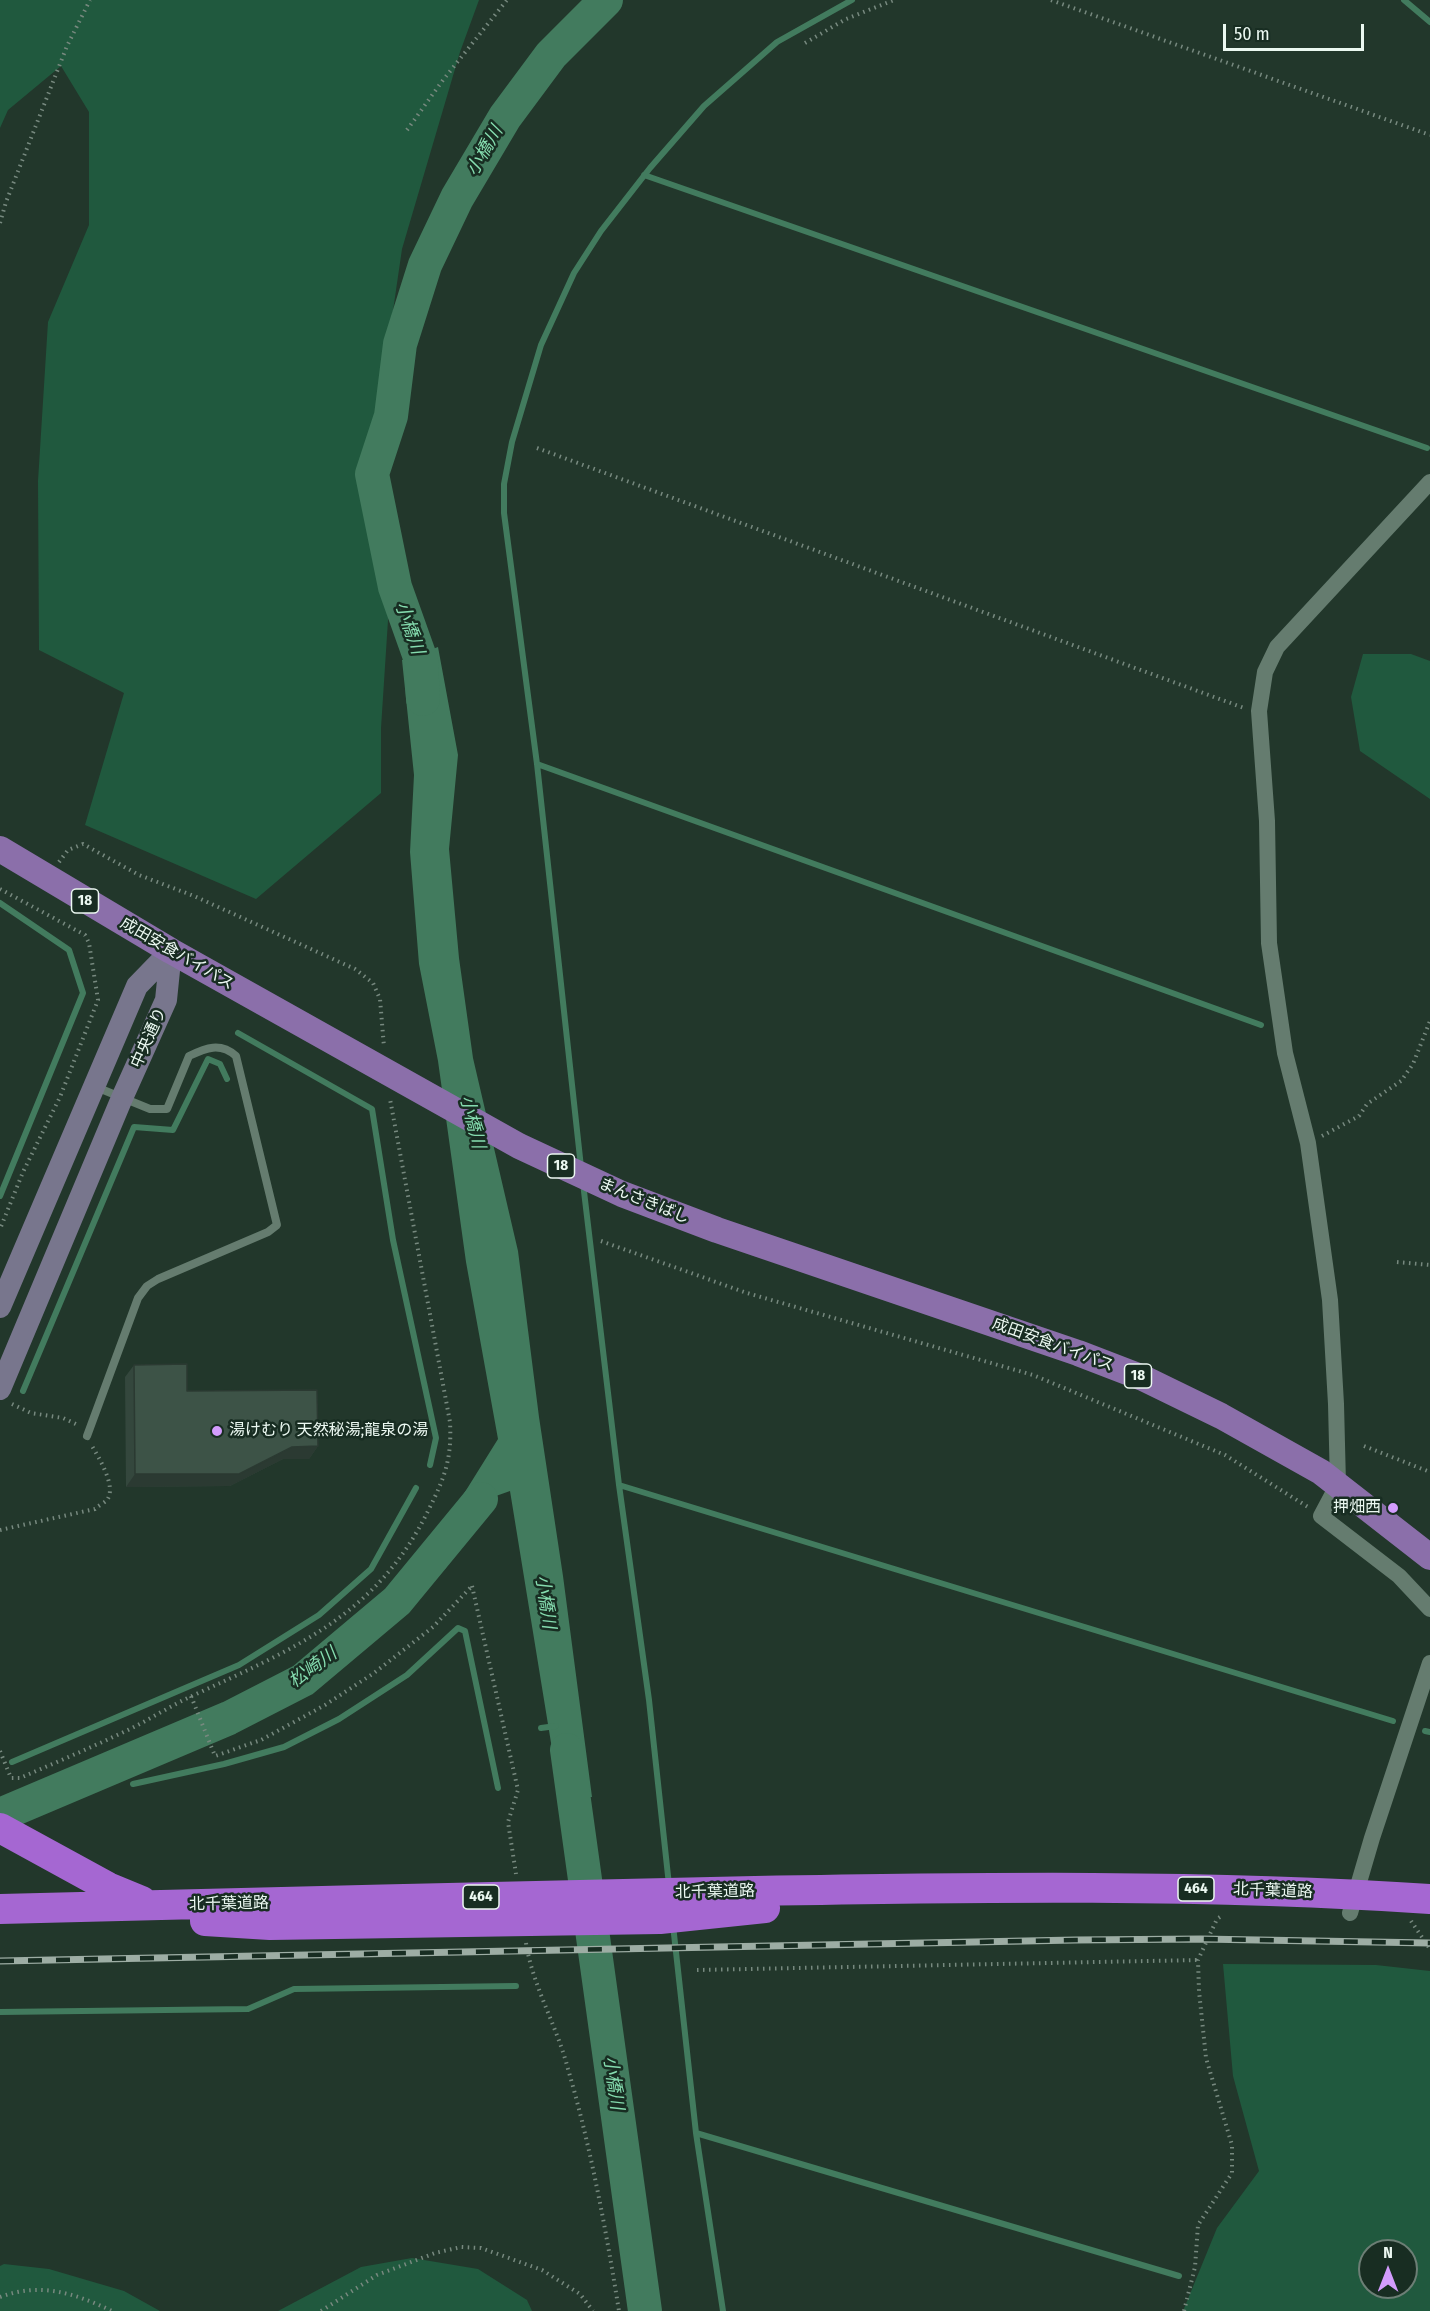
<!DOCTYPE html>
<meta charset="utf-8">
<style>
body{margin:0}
#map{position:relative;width:1430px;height:2311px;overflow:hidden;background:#22372b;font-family:"Fira Sans Condensed",sans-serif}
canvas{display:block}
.north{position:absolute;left:1358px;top:2239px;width:60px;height:60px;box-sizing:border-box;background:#182d22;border:2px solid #6c7e75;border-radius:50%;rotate:0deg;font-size:16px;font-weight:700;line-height:24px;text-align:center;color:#ebf8f1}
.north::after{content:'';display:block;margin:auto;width:21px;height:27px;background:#d39cfd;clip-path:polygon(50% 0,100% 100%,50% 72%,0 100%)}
.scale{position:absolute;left:1223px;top:24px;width:141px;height:27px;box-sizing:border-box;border:3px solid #ebf8f1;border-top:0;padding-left:8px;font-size:18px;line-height:21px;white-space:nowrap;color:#ebf8f1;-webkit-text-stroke:4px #182d22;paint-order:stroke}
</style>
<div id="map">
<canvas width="1430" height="2311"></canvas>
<div class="north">N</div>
<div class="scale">50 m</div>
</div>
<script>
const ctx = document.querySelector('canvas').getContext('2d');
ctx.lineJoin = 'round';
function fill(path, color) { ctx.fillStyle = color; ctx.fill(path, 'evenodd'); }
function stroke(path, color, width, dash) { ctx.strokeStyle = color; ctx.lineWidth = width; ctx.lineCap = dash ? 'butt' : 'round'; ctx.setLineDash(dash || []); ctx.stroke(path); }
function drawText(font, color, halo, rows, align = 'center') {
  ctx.font = font + ' "Fira Sans Condensed","Noto Sans JP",sans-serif'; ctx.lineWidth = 5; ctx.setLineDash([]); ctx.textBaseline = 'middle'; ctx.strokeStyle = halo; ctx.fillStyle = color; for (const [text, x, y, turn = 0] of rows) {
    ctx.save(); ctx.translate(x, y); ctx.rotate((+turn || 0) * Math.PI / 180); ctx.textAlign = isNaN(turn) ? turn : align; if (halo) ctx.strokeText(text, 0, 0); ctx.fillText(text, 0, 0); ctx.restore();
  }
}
fill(new Path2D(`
 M 0,0 L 479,0 L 460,52 L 402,249 L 373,448 L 389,605 L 381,728 L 381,793 L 256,899 L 85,825 L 124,693 L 39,650 L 38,481 L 48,322 L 89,225 L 89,112 L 61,66 L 8,110 L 0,128 Z
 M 1363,654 L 1411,654 L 1430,661 L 1430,799 L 1360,751 L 1351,697 Z
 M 1223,1964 L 1376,1965 L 1430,1971 L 1430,2311 L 1183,2311 L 1217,2228 L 1259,2171 L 1233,2076 ZM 1370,2251 L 1406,2251 L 1406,2287 L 1370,2287 Z
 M 412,2258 L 478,2269 L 527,2300 L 532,2311 L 278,2311 L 361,2267 Z
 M 4,2264 L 49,2269 L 124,2291 L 160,2311 L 0,2311 L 0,2266 Z`), '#20593e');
fill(new Path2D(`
 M 438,647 L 458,755 L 449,849 L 459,958 L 473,1058 L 518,1251 L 539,1417 L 563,1576 L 592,1797 L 560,1798 L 510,1491 L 496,1496 L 445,1569 L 455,1508 L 498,1439 L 466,1262 L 438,1061 L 419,964 L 410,852 L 414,775 L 402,660 Z`), '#427b5e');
stroke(new Path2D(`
 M 1404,0 L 1430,22
 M 644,175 L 1427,448
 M 537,764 L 1261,1025
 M 0,903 L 69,950 L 83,993 L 0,1196
 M 238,1033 L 372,1109 L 393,1240 L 436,1438 L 430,1465
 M 581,1167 L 537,764 L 504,513 L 504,484 L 512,442 L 541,345 L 574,273 L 601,231 L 650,168 L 704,106 L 777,42 L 852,0
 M 583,1183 L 619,1485 L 649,1700 L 669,1885
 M 23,1391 L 134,1127 L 173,1130 L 208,1059 L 220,1064 L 227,1079
 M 619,1485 L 1393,1721
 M 541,1728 L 556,1726
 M 1425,1731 L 1430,1732
 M 12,1762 L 239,1665 L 319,1615 L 371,1569 L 416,1488
 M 133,1784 L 224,1764 L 284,1747 L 339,1719 L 407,1675 L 458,1628 L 465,1631 L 498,1788
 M 673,1925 L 696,2133 L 723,2311
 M 0,2012 L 248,2009 L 294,1989 L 516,1986
 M 696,2133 L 1179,2276`), '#427b5e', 6);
stroke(new Path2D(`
 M 423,699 L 421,660 L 395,587 L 372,474 L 391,416 L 400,344 L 425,265 L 457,198 L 505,117 L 551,55 L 606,0
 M 567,1750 L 645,2311
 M 0,1815 L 229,1718 L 303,1680 L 397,1601 L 481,1499`), '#427b5e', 34);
stroke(new Path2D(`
 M 1051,0 L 1430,135
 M 805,43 L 846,19 L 894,0
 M 407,130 L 443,80 L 507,0
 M 0,223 L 6,202 L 67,46 L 90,0
 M 537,448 L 1244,708
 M 59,862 L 68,850 L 83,844 L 139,875 L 194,896 L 355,969 L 373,983 L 380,999 L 384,1047
 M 0,889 L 85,935 L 89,943 L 98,1000 L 60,1097 L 23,1172 L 0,1229
 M 1322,1136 L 1359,1116 L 1367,1104 L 1401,1081 L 1413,1064 L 1430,1021
 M 601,1241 L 747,1293 L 1033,1375 L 1225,1455 L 1308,1507
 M 1397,1262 L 1430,1265
 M 12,1404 L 31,1413 L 63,1418 L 78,1425
 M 1364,1446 L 1430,1472
 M 0,1530 L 95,1509 C 98,1506 104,1503 107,1500 C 117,1487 99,1458 92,1446
 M 472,1586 L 518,1790 L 508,1822 L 516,1874
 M 191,1696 L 215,1756 L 261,1740 L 325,1705 L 374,1673 L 433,1627 L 472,1586
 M 0,1751 L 11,1778 L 20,1778 C 57,1762 95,1746 132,1728 C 152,1718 172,1705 192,1696 C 293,1649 377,1616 429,1509 C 445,1477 452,1458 450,1422 L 390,1099
 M 1411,1921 L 1430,1949
 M 526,1943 C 533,1987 557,2026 568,2069 C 591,2148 606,2230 619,2311
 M 697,1970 L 1198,1960
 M 0,2297 C 41,2282 74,2293 112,2311
 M 321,2311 L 377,2275 L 435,2253 L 461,2247 L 481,2248 L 542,2270 L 580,2294 L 593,2311
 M 1184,2311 L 1195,2267 L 1198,2225 L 1232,2173 L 1232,2145 L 1206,2058 L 1199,1991 L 1198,1960 L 1217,1919 L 1223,1915`), '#77897f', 4, [1.5, 4.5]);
stroke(new Path2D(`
 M 87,1436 L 138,1298 L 147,1286 L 158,1279 L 268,1232 L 277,1225 L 236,1056 C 220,1042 206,1048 189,1056 L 167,1109 L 150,1109 L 96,1087`), '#657c6f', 8);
stroke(new Path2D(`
 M 1430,482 L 1277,647 L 1265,672 L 1259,711 L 1267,821 L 1269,943 L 1285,1053 L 1308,1143 L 1330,1300 L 1336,1404 L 1338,1484 L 1321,1516 L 1399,1576 L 1430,1609
 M 1350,1913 L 1372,1838 L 1430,1663`), '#657c6f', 16);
stroke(new Path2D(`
 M 0,1307 L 137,986 L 171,951
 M 0,1389 L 122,1098 L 166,1000 L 171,951`), '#78768d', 22);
stroke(new Path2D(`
 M 0,849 L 171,951 L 519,1146 L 622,1194 L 717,1230 L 1078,1353 L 1143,1378 L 1221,1416 L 1321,1472 L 1430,1557`), '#8b6faa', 26);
stroke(new Path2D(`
 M 0,1828 L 108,1887 L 142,1901
 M 0,1909 C 252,1903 503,1896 755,1891 C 980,1887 1205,1884 1430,1899
 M 205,1921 L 270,1925 L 660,1919 L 765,1908`), '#a567d2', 30);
const rail = new Path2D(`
 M 0,1961 L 1076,1940 L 1201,1939 L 1430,1943`);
stroke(rail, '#9dada4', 7);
stroke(rail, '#182d22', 4.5, [14]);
fill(new Path2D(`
 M 134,1365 L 187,1391 L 318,1446 L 309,1459 L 283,1459 L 230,1486 L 126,1487 L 125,1377 Z`), '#34473d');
fill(new Path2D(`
 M 318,1446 L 309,1459 L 283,1459 L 230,1486 L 126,1487 L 135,1474 L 292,1447 Z`), '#2b3a32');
const building = new Path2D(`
 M 187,1364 L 187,1391 L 317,1390 L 318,1446 L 292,1447 L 239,1474 L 135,1474 L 134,1365 Z`);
fill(building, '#3d5347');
stroke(building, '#2b3a32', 1.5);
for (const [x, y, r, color] of [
 [217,1431,6,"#d39cfd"],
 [1393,1508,6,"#d39cfd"]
]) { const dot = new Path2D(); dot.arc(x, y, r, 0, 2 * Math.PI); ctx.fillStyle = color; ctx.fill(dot); stroke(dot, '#182d22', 2); }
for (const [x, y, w] of [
 [85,901,27],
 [561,1166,27],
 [1138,1376,27],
 [1196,1889,36],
 [481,1897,36]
]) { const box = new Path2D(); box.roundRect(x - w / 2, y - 12, w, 24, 4.5); ctx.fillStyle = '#182d22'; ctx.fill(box); stroke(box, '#ebf8f1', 1.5); }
drawText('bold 15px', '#ebf8f1', null, [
 ["18",85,901],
 ["18",561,1166],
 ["18",1138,1376],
 ["464",1196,1889],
 ["464",481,1897]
]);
drawText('16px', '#ebf8f1', '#182d22', [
 ["成田安食バイパス",177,954,30],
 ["中央通り",149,1038,-66],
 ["まんさきばし",644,1201,22],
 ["成田安食バイパス",1053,1345,20],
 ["北千葉道路",1273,1891,2],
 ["北千葉道路",715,1892,-1],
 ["北千葉道路",229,1904,-1]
]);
drawText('16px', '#ebf8f1', '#182d22', [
 ["湯けむり 天然秘湯;龍泉の湯",229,1431],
 ["押畑西",1381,1508,"right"]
], 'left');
drawText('italic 18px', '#85dcaf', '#182d22', [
 ["小橋川",485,151,-60],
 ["小橋川",409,628,71],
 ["小橋川",472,1122,76],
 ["小橋川",545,1602,82],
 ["松崎川",313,1668,-36],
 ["小橋川",613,2083,82]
]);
</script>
